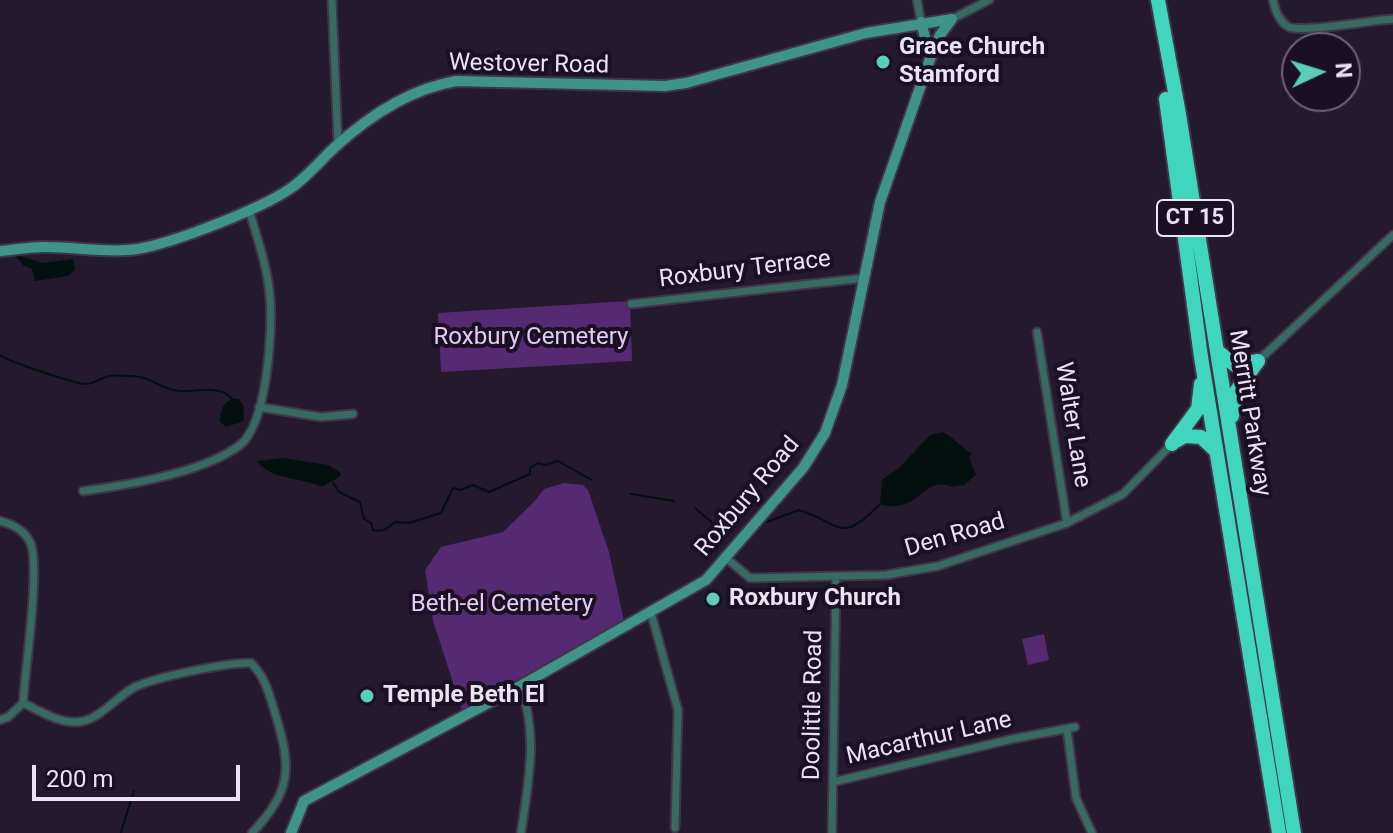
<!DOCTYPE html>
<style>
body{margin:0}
#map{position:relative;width:1393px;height:833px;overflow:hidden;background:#25192d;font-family:Roboto,sans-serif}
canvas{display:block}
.north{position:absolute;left:1281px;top:32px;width:80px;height:80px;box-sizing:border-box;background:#1b1023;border:2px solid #6e6475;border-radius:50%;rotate:86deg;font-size:22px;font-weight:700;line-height:32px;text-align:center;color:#eae3f0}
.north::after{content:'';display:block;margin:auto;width:28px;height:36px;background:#5bcebb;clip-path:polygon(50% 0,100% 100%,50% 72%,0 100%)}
.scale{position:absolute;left:32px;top:765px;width:208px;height:36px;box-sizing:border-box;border:4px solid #eae3f0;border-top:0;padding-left:10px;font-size:24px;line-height:28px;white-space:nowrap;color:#eae3f0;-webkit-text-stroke:6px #1b1023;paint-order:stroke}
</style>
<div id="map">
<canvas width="1393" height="833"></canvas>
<div class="north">N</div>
<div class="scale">200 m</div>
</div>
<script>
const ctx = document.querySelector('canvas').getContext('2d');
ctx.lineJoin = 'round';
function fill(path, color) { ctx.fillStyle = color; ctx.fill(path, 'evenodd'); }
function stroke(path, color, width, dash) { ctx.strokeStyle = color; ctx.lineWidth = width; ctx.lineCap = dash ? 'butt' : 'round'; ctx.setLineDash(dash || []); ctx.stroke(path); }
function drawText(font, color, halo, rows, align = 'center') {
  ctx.font = font + ' Roboto,sans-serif'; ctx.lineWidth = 8; ctx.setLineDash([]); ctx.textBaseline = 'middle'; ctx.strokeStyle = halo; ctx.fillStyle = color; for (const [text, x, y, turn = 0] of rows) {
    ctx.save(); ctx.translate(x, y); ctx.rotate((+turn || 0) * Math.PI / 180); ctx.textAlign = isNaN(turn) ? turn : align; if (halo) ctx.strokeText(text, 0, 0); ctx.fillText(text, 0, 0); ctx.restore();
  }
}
fill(new Path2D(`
 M 630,301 L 632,361 L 441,372 L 438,313 Z
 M 564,483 L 583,485 L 588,490 L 609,552 L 624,621 L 462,710 L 433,621 L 425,570 L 441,547 L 503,532 L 534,502 L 544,489 Z
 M 1044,634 L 1049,660 L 1028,665 L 1022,639 Z`), '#562a72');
fill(new Path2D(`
 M 20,256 L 43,263 L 73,259 L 75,270 L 68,276 L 35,281 L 32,269 L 24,266 L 16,257 Z
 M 232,399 L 239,399 L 243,405 L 244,421 L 226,427 L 220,422 C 220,412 222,403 232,399 Z
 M 943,432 C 954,437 963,450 972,453 L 969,457 L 976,475 L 964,485 L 952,487 C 924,473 919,516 880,504 L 882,480 L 899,468 L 930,435 Z
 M 282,458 L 328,465 L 340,472 L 341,476 L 322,487 C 301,477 270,480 257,461 Z`), '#02110e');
stroke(new Path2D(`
 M 0,355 C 6,361 76,384 86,384 C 96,383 100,378 109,376 C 113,375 135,376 140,377 C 152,379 163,390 180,391 C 198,392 219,384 232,399
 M 333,483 L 339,492 L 360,502 L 364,519 L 371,523 L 373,530 C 383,533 388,528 395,522 L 409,523 L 441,513 L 453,488 L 460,490 L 473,485 L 489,492 L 530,474 L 530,468 L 538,463 L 545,465 L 558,461 L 592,480
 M 631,494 L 674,501
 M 695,508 L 716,526
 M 767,522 L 799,510 C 842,523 839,546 880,504
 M 121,832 L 134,791`), '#02110e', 2);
const street = new Path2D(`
 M 332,0 L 338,144
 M 917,0 L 921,22
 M 1273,0 C 1275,10 1279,22 1289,27 C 1303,33 1372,20 1393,19
 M 952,19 L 989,0
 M 631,304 L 864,278
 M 1037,332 L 1067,523
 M 1258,361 L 1393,235
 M 259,407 L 321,417 L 353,414
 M 83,491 C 129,485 203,473 240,445 C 267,424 273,331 270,298 C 268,268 257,238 249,209
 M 0,521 C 12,524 24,530 30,542 C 41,565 25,670 23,703
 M 726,558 L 750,578 L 886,575 L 938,566 L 1067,523 L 1123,494 L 1172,444
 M 651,613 L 678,710 L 675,828
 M 520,686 C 539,734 528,783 521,833
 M 23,703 C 39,710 58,723 76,722 C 100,721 115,697 135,687 C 156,677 228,662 251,663 C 266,678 269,694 275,713 C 292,768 292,790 252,833
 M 0,720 L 8,717 L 23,703
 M 1067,729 L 1076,798 L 1092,833
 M 833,782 L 1012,739 L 1075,727
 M 832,833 L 836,578`);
const secondary = new Path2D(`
 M 921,22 L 930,57
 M 0,251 C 16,250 32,246 48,247 C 74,247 101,252 127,250 C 161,249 263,208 291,188 C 307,177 321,160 335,147 C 370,115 410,89 456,81 L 665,86 L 686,83 L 866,33 L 952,19
 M 291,833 L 304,801 L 520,686 L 706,580 L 803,468 L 825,433 L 842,385 L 880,202 L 930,59 L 940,35 L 952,19`);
const highway = new Path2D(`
 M 1158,0 L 1179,114 L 1294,833
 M 1166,99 L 1201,357 L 1279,833
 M 1217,351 L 1235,365 L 1258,361
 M 1232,416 L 1237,390 L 1258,361
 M 1176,441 L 1185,436 L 1201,437 L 1216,451
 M 1172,444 L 1198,409 L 1201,384`);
stroke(street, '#413548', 11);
stroke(secondary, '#413548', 14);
stroke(highway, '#413548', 18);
stroke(street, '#376a61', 7);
stroke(secondary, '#3e9587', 10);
stroke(highway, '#40d5bf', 14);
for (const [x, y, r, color] of [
 [883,62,8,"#5bcebb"],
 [713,599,8,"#5bcebb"],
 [367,696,8,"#5bcebb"]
]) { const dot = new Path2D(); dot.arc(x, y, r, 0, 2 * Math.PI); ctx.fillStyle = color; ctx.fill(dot); stroke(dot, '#1b1023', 3); }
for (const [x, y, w] of [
 [1195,218,76]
]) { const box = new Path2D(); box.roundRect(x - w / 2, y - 18, w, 36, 6); ctx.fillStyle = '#1b1023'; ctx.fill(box); stroke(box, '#eae3f0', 2); }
drawText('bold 22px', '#eae3f0', null, [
 ["CT 15",1195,218]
]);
drawText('bold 24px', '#eae3f0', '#1b1023', [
 ["Grace Church",899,48],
 ["Stamford",899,76],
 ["Roxbury Church",729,599],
 ["Temple Beth El",383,696]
], 'left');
drawText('24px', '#eae3f0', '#1b1023', [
 ["Westover Road",529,65,1],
 ["Roxbury Terrace",745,270,-7],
 ["Merritt Parkway",1249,413,81],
 ["Walter Lane",1072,425,81],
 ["Roxbury Road",748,497,-50],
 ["Den Road",955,536,-16],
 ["Doolittle Road",814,705,-89],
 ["Macarthur Lane",929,739,-13]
]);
drawText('24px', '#e3cbf5', '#1b1023', [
 ["Roxbury Cemetery",531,338],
 ["Beth-el Cemetery",502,605]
]);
</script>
